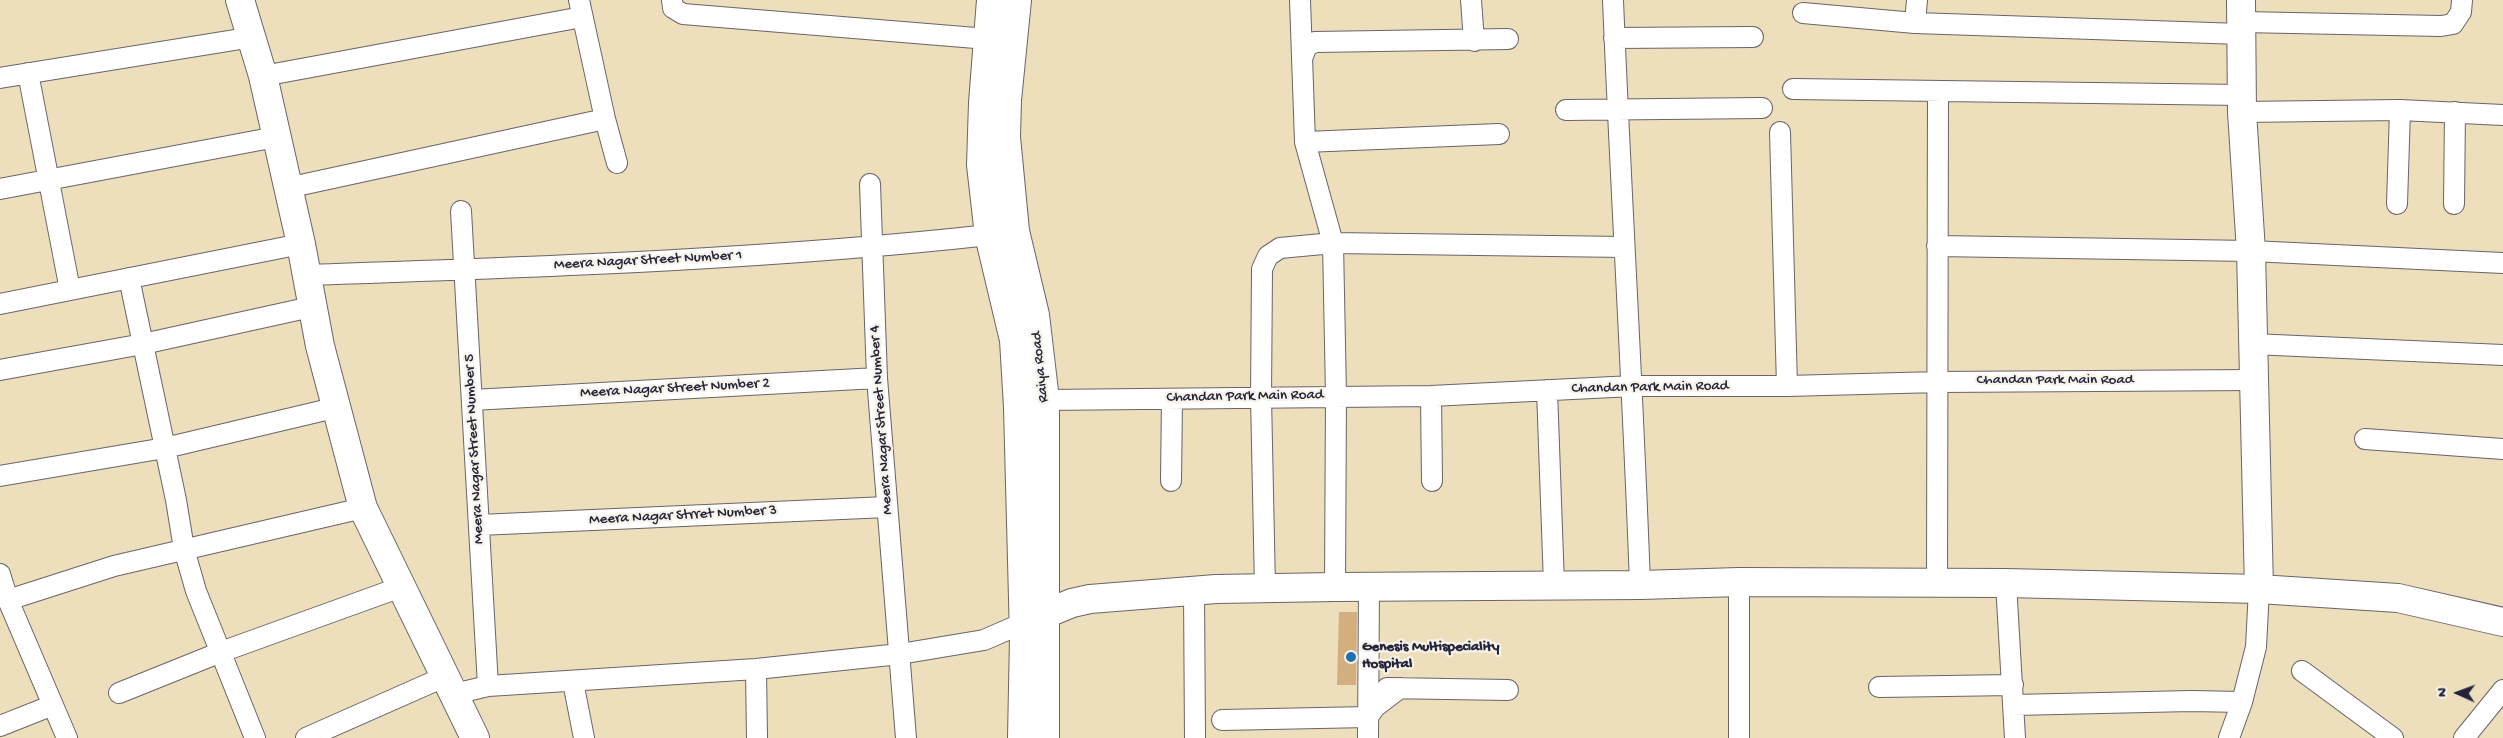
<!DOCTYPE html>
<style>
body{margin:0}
#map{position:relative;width:2503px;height:738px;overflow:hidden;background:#eddebc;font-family:"Gochi Hand",sans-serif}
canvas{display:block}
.north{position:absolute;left:2433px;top:668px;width:50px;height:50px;-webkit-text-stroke:4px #f7f3e8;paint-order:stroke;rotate:272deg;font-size:14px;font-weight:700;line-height:20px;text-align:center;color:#22223b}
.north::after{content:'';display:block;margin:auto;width:18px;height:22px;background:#22223b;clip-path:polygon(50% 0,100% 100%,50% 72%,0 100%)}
</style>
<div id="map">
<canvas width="2503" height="738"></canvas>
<div class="north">N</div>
</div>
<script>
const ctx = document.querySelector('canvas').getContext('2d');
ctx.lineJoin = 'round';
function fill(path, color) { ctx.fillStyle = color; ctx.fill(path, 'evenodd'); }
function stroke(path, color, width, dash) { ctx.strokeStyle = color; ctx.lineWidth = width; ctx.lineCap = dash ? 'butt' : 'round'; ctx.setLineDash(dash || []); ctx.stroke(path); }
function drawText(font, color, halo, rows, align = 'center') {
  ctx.font = font + ' "Gochi Hand",sans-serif'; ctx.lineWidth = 4.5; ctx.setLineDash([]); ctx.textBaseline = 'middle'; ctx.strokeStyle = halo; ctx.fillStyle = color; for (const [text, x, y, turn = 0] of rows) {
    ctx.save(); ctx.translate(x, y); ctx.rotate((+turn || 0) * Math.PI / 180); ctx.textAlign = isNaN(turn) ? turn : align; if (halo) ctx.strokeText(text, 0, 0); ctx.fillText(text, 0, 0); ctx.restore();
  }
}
fill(new Path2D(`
 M 1339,612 L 1357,612 L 1356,685 L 1337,685 Z`), '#d3ae7f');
const street = new Path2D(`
 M 672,0 L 673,8 L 683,14 L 988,39
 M 1471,0 L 1474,41
 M 1613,0 C 1621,195 1633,390 1640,585
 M 1803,13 L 1915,23 L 2241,34
 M 2242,22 L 2441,26 L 2453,24 L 2461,12 L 2462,0
 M 1915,23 L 1917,0
 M 1614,38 L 1753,37
 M 1303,56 L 1307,46 L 1315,42 L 1508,39
 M 28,73 L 70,290
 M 263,76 L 582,17
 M 0,78 L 253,37
 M 1793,89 L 2242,95
 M 1566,110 L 1762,108
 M 2242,112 L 2400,110 L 2503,115
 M 605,119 L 617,163
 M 1780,132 L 1787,386
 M 1305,142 L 1499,134
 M 870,184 L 877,378 L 906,738
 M 287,188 L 605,119 L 579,0
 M 0,189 L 276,137
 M 2397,204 L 2400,110
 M 2454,204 L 2455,112
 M 461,211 L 488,686
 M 1937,246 L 2251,251 L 2503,263
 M 306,275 C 534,267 762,260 989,235
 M 129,278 L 176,500 L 184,549 L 196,591 L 255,738
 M 0,304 L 301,244
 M 2252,344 L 2503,355
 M 0,370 L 143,344 L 311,307
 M 1547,390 L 1554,585
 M 1431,396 L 1432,481
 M 472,400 L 877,378
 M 1045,400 L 1431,396 L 1633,386 L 1787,386 L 1938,382 L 2254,380
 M 2365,439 L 2503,449
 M 0,476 L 165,448 L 334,408
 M 1171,481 L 1172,399
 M 479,525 L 887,507
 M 0,574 L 8,600 L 67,738
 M 1739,582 L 1739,738
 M 1937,583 L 1938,92
 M 2006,583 L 2015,738
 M 1335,587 L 1336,395 L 1333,243 L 1624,247
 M 1265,588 L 1261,397 L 1262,269 L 1268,256 L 1280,248 L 1333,243 L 1305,142 L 1300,0
 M 1194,591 L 1195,738
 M 8,600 L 114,566 L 363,508
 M 756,669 L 757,738
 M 2302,671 L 2393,738
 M 573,682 L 584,738
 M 1879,687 L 2013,685
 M 1387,688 L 1508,690
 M 119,693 L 221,652 L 401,587
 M 454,694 L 488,686 L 756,669 L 900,654 L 984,640 L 1023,623
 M 2014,705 L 2191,701 L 2242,702
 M 1222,720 L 1368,717 L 1375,707 L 1400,688
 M 0,726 L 53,705
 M 306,738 L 444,677
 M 1368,738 L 1369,588
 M 2229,738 L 2242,702 L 2256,647 L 2259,589
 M 2464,738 L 2503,690`);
const secondary = new Path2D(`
 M 240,0 L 263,76 L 301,244 L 320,346 L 363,508 L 475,738
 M 991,0 L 983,103 L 981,165 L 989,235 L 1014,340 L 1018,407 L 1024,637 L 1022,738
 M 1017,0 L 1007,100 L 1006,137 L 1015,231 L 1035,315 L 1045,400 L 1045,738
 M 2241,0 L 2242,112 L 2251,251 L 2259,589
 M 1023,623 L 1072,603 L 1090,599 L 1216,589 L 1335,587 L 1640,585 L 1739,582 L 2006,583 L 2259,589 L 2398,598 L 2503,622`);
stroke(street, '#696468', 22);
stroke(secondary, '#696468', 30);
stroke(street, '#fff', 20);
stroke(secondary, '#fff', 28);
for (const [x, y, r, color] of [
 [1351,657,6,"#1f6fb2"]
]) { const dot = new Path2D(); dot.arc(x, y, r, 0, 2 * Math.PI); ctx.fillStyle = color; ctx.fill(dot); stroke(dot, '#f7f3e8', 2); }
drawText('15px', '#22223b', '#f7f3e8', [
 ["Meera Nagar Street Number 1",648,261,-3],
 ["Raiya Road",1041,367,-96],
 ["Chandan Park Main Road",2055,381],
 ["Chandan Park Main Road",1650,388,-1],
 ["Meera Nagar Street Number 2",675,389,-3],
 ["Chandan Park Main Road",1245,397,-1],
 ["Meera Nagar Street Number 4",882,420,-94],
 ["Meera Nagar Street Number 5",475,449,-93],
 ["Meera Nagar Strret Number 3",683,516,-3]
]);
drawText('bold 15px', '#22223b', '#f7f3e8', [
 ["Genesis Multispeciality",1362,648],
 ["Hospital",1362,665]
], 'left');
</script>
